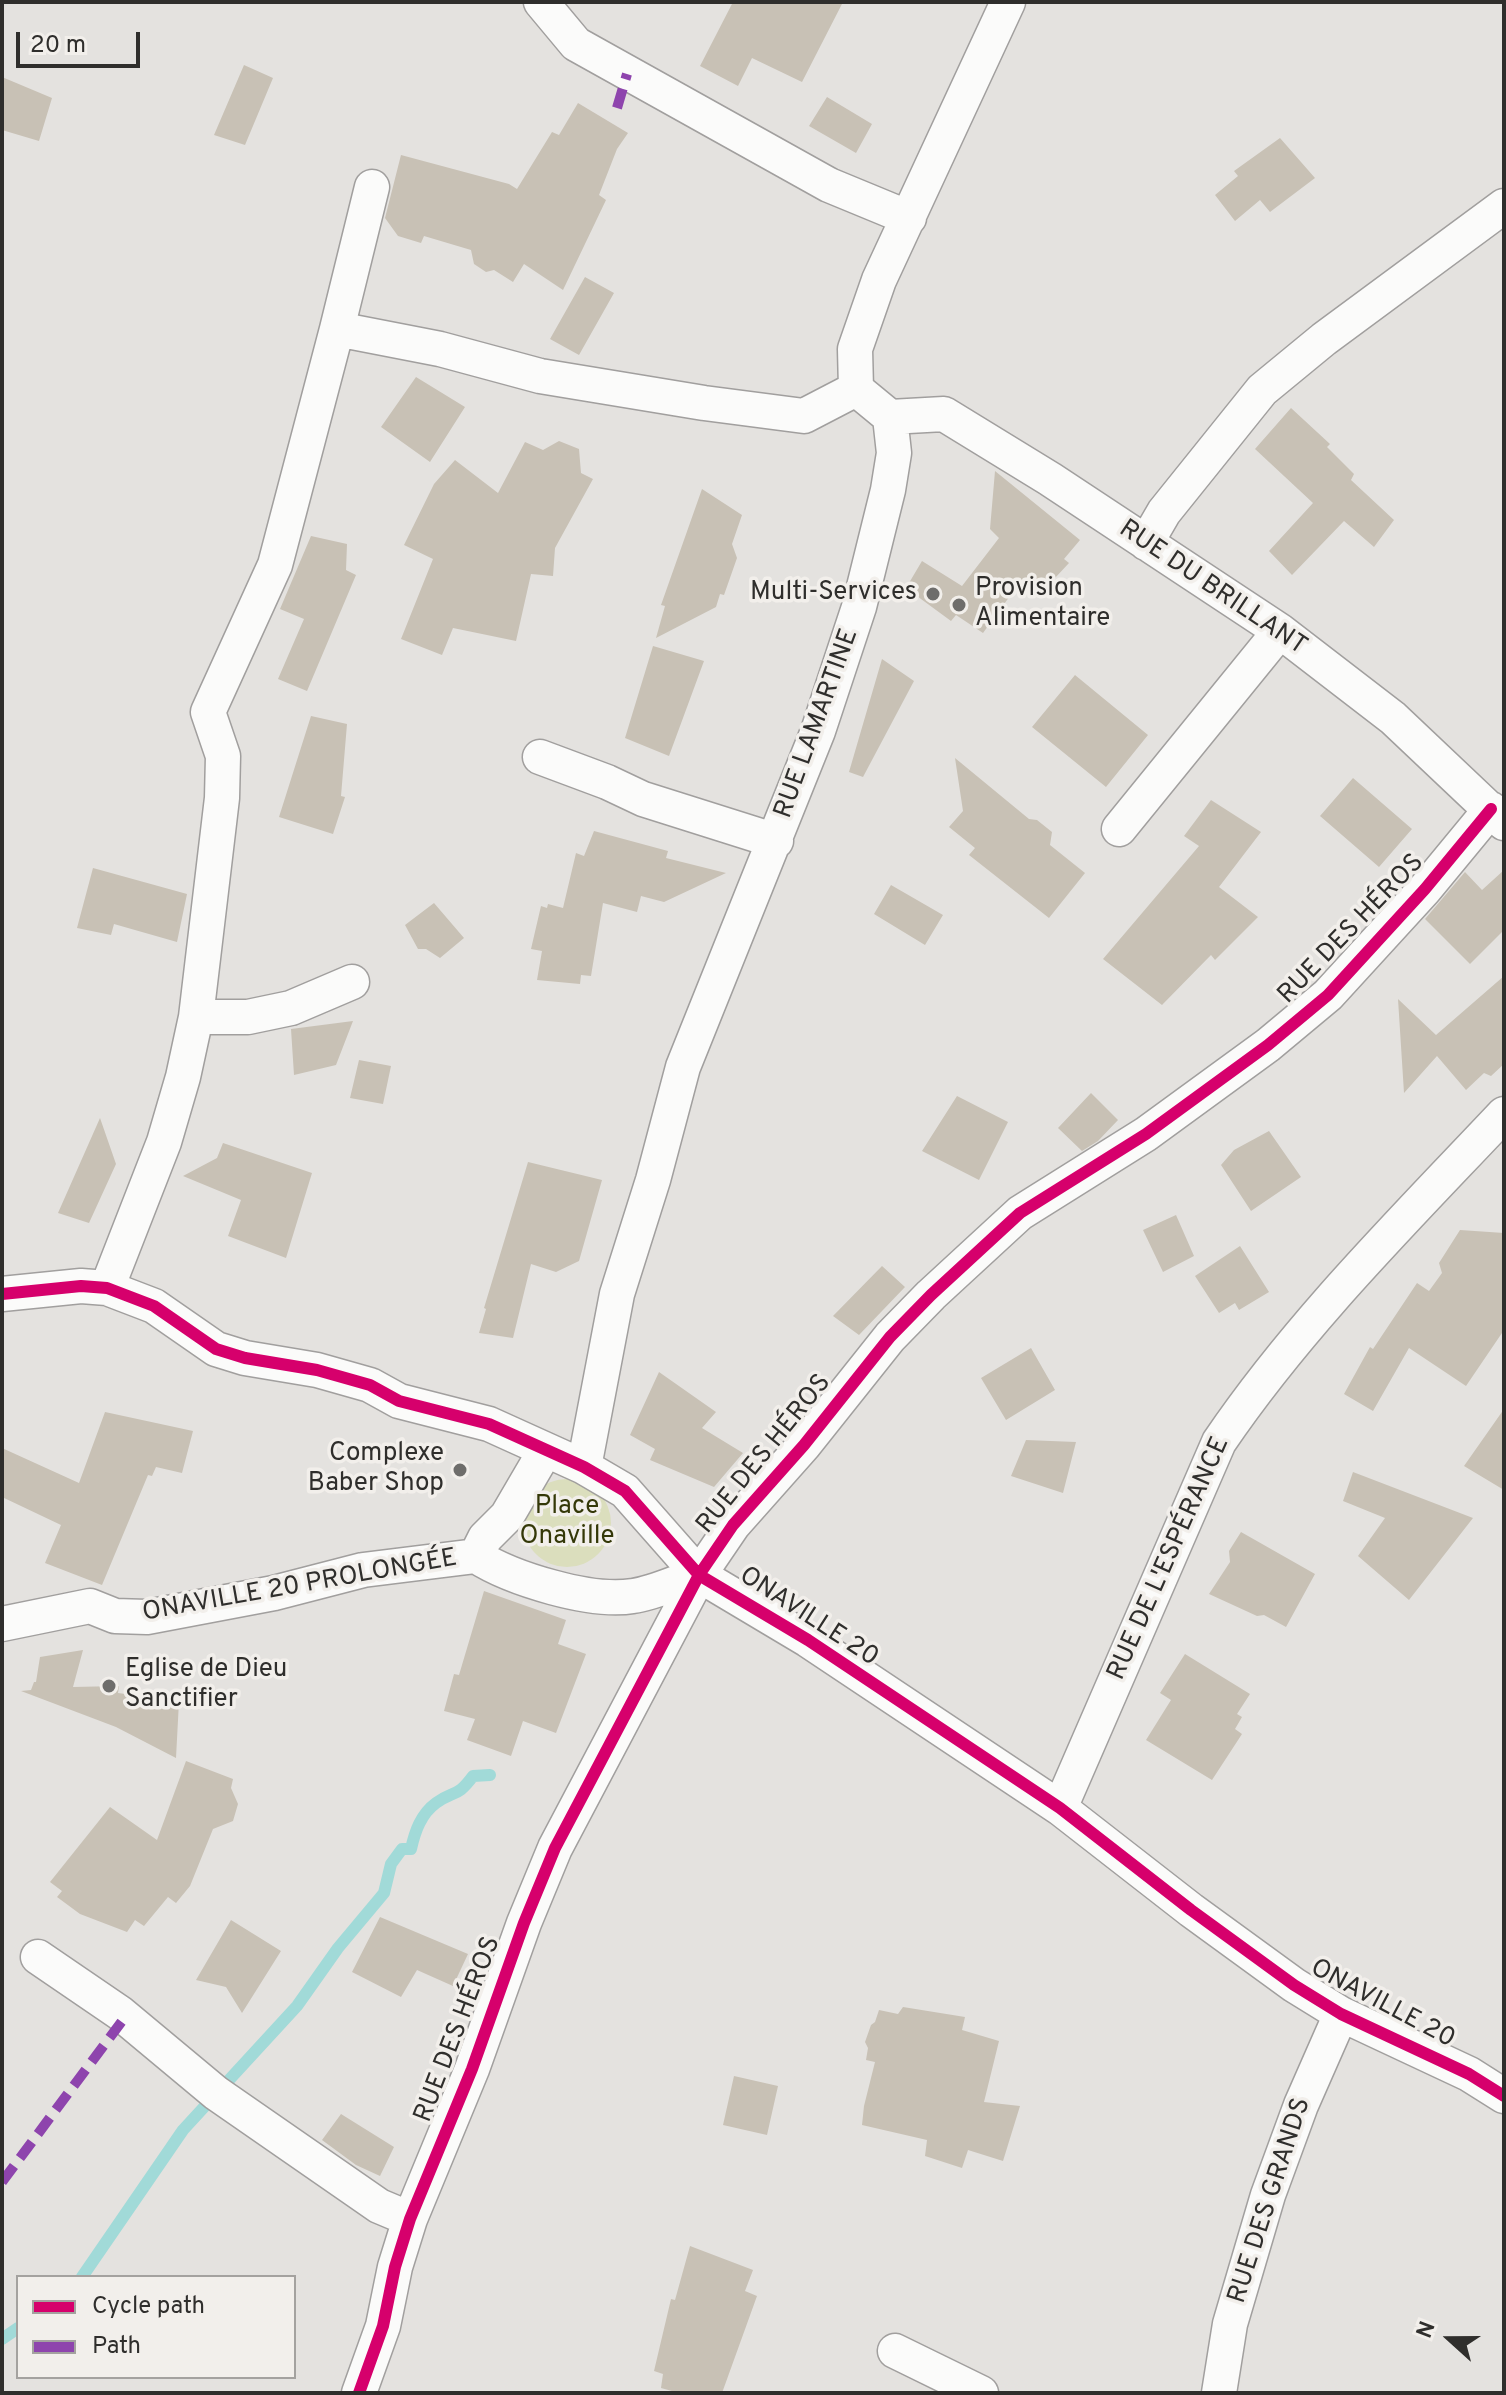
<!DOCTYPE html>
<meta charset="utf-8">
<style>
body{margin:0}
#map{position:relative;width:1506px;height:2395px;overflow:hidden;background:#e4e2df;font-family:Overpass,sans-serif}
canvas{display:block}
.frame{position:absolute;inset:0;border:4px solid #2f2e2c;pointer-events:none}
.legend{position:absolute;left:16px;top:2275px;width:280px;height:104px;box-sizing:border-box;background:#f2efeb;border:2px solid #a4a29f;margin:0;padding:10px 14px;list-style:none;font-size:24px;color:#2f2e2c}
.legend li{display:flex;align-items:center;gap:16px;height:40px}
.legend b{width:40px;border:2px solid #a4a29f}
.north{position:absolute;left:1410px;top:2299px;width:80px;height:80px;-webkit-text-stroke:6px #f2efeb;paint-order:stroke;rotate:291deg;font-size:22px;font-weight:700;line-height:32px;text-align:center;color:#2f2e2c}
.north::after{content:'';display:block;margin:auto;width:28px;height:36px;background:#2f2e2c;clip-path:polygon(50% 0,100% 100%,50% 72%,0 100%)}
.scale{position:absolute;left:16px;top:32px;width:124px;height:36px;box-sizing:border-box;border:4px solid #2f2e2c;border-top:0;padding-left:10px;font-size:24px;line-height:28px;white-space:nowrap;color:#2f2e2c;-webkit-text-stroke:6px #f2efeb;paint-order:stroke}
</style>
<div id="map">
<canvas width="1506" height="2395"></canvas>
<div class="frame"></div>
<ul class="legend">
<li><b style="height:10px;background:#d6006c"></b>Cycle path</li>
<li><b style="height:10px;background:#8e44ad"></b>Path</li>
</ul>
<div class="north">N</div>
<div class="scale">20 m</div>
</div>
<script>
const ctx = document.querySelector('canvas').getContext('2d');
ctx.lineJoin = 'round';
function fill(path, color) { ctx.fillStyle = color; ctx.fill(path, 'evenodd'); }
function stroke(path, color, width, dash) { ctx.strokeStyle = color; ctx.lineWidth = width; ctx.lineCap = dash ? 'butt' : 'round'; ctx.setLineDash(dash || []); ctx.stroke(path); }
function drawText(font, color, halo, rows, align = 'center') {
  ctx.font = font + ' Overpass,sans-serif'; ctx.lineWidth = 7; ctx.setLineDash([]); ctx.textBaseline = 'middle'; ctx.strokeStyle = halo; ctx.fillStyle = color; for (const [text, x, y, turn = 0] of rows) {
    ctx.save(); ctx.translate(x, y); ctx.rotate((+turn || 0) * Math.PI / 180); ctx.textAlign = isNaN(turn) ? turn : align; if (halo) ctx.strokeText(text, 0, 0); ctx.fillText(text, 0, 0); ctx.restore();
  }
}
fill(new Path2D(`
 M523 1523a44 44 0 1 1 88 0a44 44 0 1 1-88 0Z`), '#dbdebd');
stroke(new Path2D(`
 M 82,2277 L 183,2130 L 297,2006 L 338,1948 L 384,1893 L 391,1864 L 402,1849 L 411,1849 C 415,1831 421,1814 436,1803 C 454,1790 457,1798 473,1776 L 490,1775
 M 2,2339 L 18,2328`), '#a1dad8', 12);
fill(new Path2D(`
 M 733,2 L 843,2 L 802,82 L 752,58 L 738,86 L 700,66 Z
 M 244,65 L 273,78 L 245,145 L 214,135 Z
 M 2,77 L 52,98 L 39,141 L 2,130 Z
 M 827,97 L 872,124 L 856,153 L 809,126 Z
 M 578,103 L 628,133 L 617,149 L 599,195 L 606,200 L 563,290 L 524,264 L 513,282 L 494,270 L 486,272 L 474,264 L 471,250 L 424,236 L 421,243 L 398,236 L 385,218 L 401,155 L 509,184 L 517,189 L 552,132 L 559,135 Z
 M 1280,138 L 1315,178 L 1270,212 L 1260,200 L 1235,221 L 1215,195 L 1238,176 L 1234,171 Z
 M 585,277 L 614,293 L 579,355 L 550,339 Z
 M 416,377 L 465,407 L 430,462 L 381,427 Z
 M 1291,408 L 1330,444 L 1327,447 L 1354,474 L 1351,480 L 1394,520 L 1374,547 L 1344,521 L 1292,575 L 1269,551 L 1313,503 L 1255,449 Z
 M 559,441 L 579,449 L 581,473 L 593,479 L 555,548 L 553,576 L 531,574 L 516,641 L 453,628 L 442,655 L 401,639 L 433,559 L 404,545 L 434,484 L 455,460 L 498,493 L 525,442 L 543,450 Z
 M 995,471 L 1080,540 L 1064,559 L 1069,563 L 1041,593 L 1023,578 L 983,633 L 956,615 L 951,621 L 906,588 L 922,561 L 962,586 L 999,538 L 990,529 Z
 M 702,489 L 742,515 L 732,544 L 737,558 L 724,595 L 720,594 L 716,607 L 656,638 L 665,606 L 661,605 Z
 M 311,536 L 347,544 L 346,570 L 356,575 L 307,691 L 278,679 L 304,619 L 280,609 Z
 M 653,646 L 704,661 L 669,756 L 625,738 Z
 M 882,659 L 914,681 L 863,777 L 849,772 Z
 M 1075,675 L 1148,735 L 1106,787 L 1032,727 Z
 M 311,716 L 347,724 L 341,796 L 345,797 L 333,834 L 279,817 Z
 M 955,758 L 1029,819 L 1037,820 L 1052,832 L 1050,845 L 1085,873 L 1049,918 L 969,855 L 975,848 L 949,827 L 963,811 Z
 M 1353,778 L 1412,829 L 1379,867 L 1320,816 Z
 M 1211,800 L 1261,832 L 1219,887 L 1258,917 L 1215,960 L 1211,955 L 1162,1005 L 1103,959 L 1199,846 L 1184,836 Z
 M 594,831 L 668,851 L 666,858 L 726,873 L 664,902 L 641,896 L 637,912 L 603,903 L 591,976 L 581,975 L 580,984 L 537,980 L 542,951 L 531,949 L 541,906 L 547,908 L 548,904 L 563,908 L 576,853 L 584,856 Z
 M 93,868 L 187,894 L 177,942 L 114,924 L 111,935 L 77,928 Z
 M 1504,870 L 1504,930 L 1470,964 L 1425,919 L 1465,872 L 1482,890 Z
 M 891,885 L 943,915 L 925,945 L 874,914 Z
 M 434,903 L 464,938 L 440,958 L 426,949 L 418,949 L 405,925 Z
 M 1504,976 L 1504,1064 L 1491,1076 L 1484,1073 L 1466,1090 L 1437,1056 L 1404,1093 L 1398,999 L 1436,1035 Z
 M 353,1021 L 336,1065 L 294,1075 L 291,1029 Z
 M 359,1060 L 391,1066 L 383,1104 L 350,1098 Z
 M 1091,1093 L 1118,1120 L 1098,1141 L 1082,1151 L 1058,1128 Z
 M 957,1096 L 1008,1122 L 979,1180 L 922,1151 Z
 M 100,1118 L 116,1164 L 89,1223 L 58,1213 Z
 M 1269,1131 L 1301,1177 L 1251,1211 L 1221,1165 L 1234,1150 Z
 M 223,1143 L 312,1173 L 286,1258 L 228,1236 L 241,1200 L 183,1176 L 217,1158 Z
 M 528,1162 L 602,1180 L 579,1261 L 556,1272 L 531,1264 L 513,1338 L 479,1333 L 486,1309 L 484,1308 Z
 M 1176,1215 L 1194,1256 L 1163,1272 L 1143,1230 Z
 M 1460,1230 L 1504,1233 L 1504,1330 L 1466,1386 L 1409,1348 L 1373,1411 L 1344,1394 L 1370,1347 L 1373,1349 L 1417,1283 L 1429,1291 L 1442,1273 L 1439,1263 Z
 M 1240,1246 L 1269,1292 L 1239,1310 L 1235,1303 L 1219,1313 L 1195,1276 Z
 M 882,1266 L 905,1287 L 859,1335 L 833,1316 Z
 M 1031,1348 L 1055,1390 L 1006,1420 L 981,1378 Z
 M 659,1372 L 716,1412 L 702,1428 L 743,1453 L 714,1487 L 650,1460 L 655,1449 L 630,1435 Z
 M 1504,1409 L 1504,1490 L 1464,1466 Z
 M 105,1412 L 193,1431 L 182,1473 L 156,1467 L 152,1476 L 148,1475 L 102,1585 L 45,1563 L 61,1525 L 2,1497 L 2,1448 L 79,1483 Z
 M 1026,1440 L 1076,1442 L 1063,1493 L 1011,1476 Z
 M 1353,1472 L 1473,1518 L 1409,1600 L 1358,1556 L 1385,1518 L 1343,1501 Z
 M 1241,1532 L 1315,1574 L 1286,1627 L 1264,1615 L 1257,1616 L 1209,1594 L 1230,1562 L 1229,1551 Z
 M 484,1591 L 566,1620 L 558,1644 L 586,1654 L 556,1733 L 523,1721 L 511,1756 L 467,1740 L 475,1719 L 444,1711 L 454,1674 L 459,1675 Z
 M 83,1650 L 73,1687 L 119,1686 L 118,1693 L 179,1701 L 176,1758 L 116,1727 L 21,1691 L 31,1690 L 34,1682 L 36,1682 L 40,1657 Z
 M 1185,1654 L 1250,1694 L 1237,1714 L 1242,1717 L 1235,1729 L 1242,1734 L 1212,1780 L 1146,1740 L 1171,1700 L 1160,1693 Z
 M 186,1761 L 233,1779 L 231,1788 L 238,1804 L 233,1821 L 213,1829 L 190,1886 L 176,1903 L 168,1897 L 144,1926 L 135,1920 L 127,1932 L 80,1914 L 57,1897 L 62,1891 L 50,1882 L 110,1807 L 157,1840 Z
 M 380,1917 L 468,1954 L 453,1986 L 417,1970 L 401,1997 L 352,1972 Z
 M 231,1920 L 281,1951 L 242,2013 L 226,1987 L 196,1980 Z
 M 903,2007 L 965,2017 L 962,2030 L 999,2041 L 984,2102 L 1020,2106 L 1003,2161 L 968,2150 L 962,2168 L 925,2156 L 927,2140 L 862,2125 L 864,2106 L 875,2062 L 866,2060 L 868,2048 L 865,2042 L 871,2025 L 875,2022 L 879,2010 L 898,2014 Z
 M 734,2076 L 778,2086 L 767,2135 L 723,2125 Z
 M 341,2114 L 394,2147 L 380,2176 L 356,2165 L 322,2140 Z
 M 690,2246 L 753,2270 L 745,2291 L 757,2296 L 722,2393 L 679,2393 L 661,2388 L 663,2374 L 654,2371 L 671,2299 L 675,2300 Z`), '#c8c1b5');
const street = new Path2D(`
 M 541,2 L 576,44 L 829,185 L 909,218
 M 337,329 L 440,349 L 540,376 L 704,403 L 804,416 L 856,389
 M 890,417 L 944,414 L 1050,479 L 1280,631 L 1393,718 L 1504,823
 M 1146,543 L 1164,512 L 1262,390 L 1324,339 L 1504,206
 M 540,757 L 607,782 L 643,799 L 776,841
 M 1119,829 L 1280,631
 M 196,1017 L 248,1017 L 291,1008 L 352,982
 M 107,1288 L 164,1142 L 183,1077 L 196,1017 L 222,798 L 223,756 L 208,712 L 275,565 L 337,329 L 372,187
 M 2,1294 L 81,1286 L 107,1288 L 154,1306 L 216,1349 L 245,1358 L 317,1370 L 370,1385 L 399,1401 L 489,1424 L 584,1467 L 625,1491 L 699,1575 L 808,1640 L 1060,1808 L 1191,1910 L 1294,1985 L 1341,2014 L 1469,2074 L 1504,2096
 M 584,1467 L 617,1294 L 653,1180 L 683,1067 L 818,731 L 859,607 L 888,490 L 894,453 L 890,417 L 856,389 L 855,349 L 879,280 L 1008,2
 M 476,1556 C 512,1579 591,1603 633,1596 C 655,1593 678,1581 699,1575
 M 2,1624 L 90,1606 L 115,1616 L 147,1617 L 274,1593 L 363,1570 L 476,1556 L 485,1538 L 507,1516 L 545,1451
 M 1060,1808 L 1219,1442 C 1299,1324 1406,1218 1504,1114
 M 38,1957 L 120,2013 L 216,2093 L 379,2206 L 410,2219
 M 895,2351 L 981,2393
 M 359,2393 L 383,2326 L 395,2267 L 410,2219 L 472,2069 L 524,1923 L 555,1848 L 699,1575 L 733,1525 L 804,1445 L 890,1337 L 931,1295 L 1020,1213 L 1146,1134 L 1268,1045 L 1328,995 L 1425,889 L 1491,809
 M 1219,2393 L 1230,2324 L 1268,2195 L 1301,2105 L 1341,2014`);
stroke(street, '#a19f9e', 37);
stroke(street, '#fbfbfa', 34);
stroke(new Path2D(`
 M 617,108 L 627,74
 M 2,2182 L 125,2017`), '#8e44ad', 10, [20, 10]);
stroke(new Path2D(`
 M 2,1294 L 81,1286 L 107,1288 L 154,1306 L 216,1349 L 245,1358 L 317,1370 L 370,1385 L 399,1401 L 489,1424 L 584,1467 L 625,1491 L 699,1575 L 808,1640 L 1060,1808 L 1191,1910 L 1294,1985 L 1341,2014 L 1469,2074 L 1504,2096
 M 359,2393 L 383,2326 L 395,2267 L 410,2219 L 472,2069 L 524,1923 L 555,1848 L 699,1575 L 733,1525 L 804,1445 L 890,1337 L 931,1295 L 1020,1213 L 1146,1134 L 1268,1045 L 1328,995 L 1425,889 L 1491,809`), '#d6006c', 12);
for (const [x, y, r, color] of [
 [933,594,8,"#6e6d6b"],
 [959,605,8,"#6e6d6b"],
 [460,1470,8,"#6e6d6b"],
 [109,1686,8,"#6e6d6b"]
]) { const dot = new Path2D(); dot.arc(x, y, r, 0, 2 * Math.PI); ctx.fillStyle = color; ctx.fill(dot); stroke(dot, '#f2efeb', 3); }
drawText('26px', '#2f2e2c', '#f2efeb', [
 ["RUE DU BRILLANT",1212,589,34],
 ["RUE LAMARTINE",818,724,-70],
 ["RUE DES HÉROS",1352,930,-46],
 ["RUE DES HÉROS",765,1455,-51],
 ["RUE DE L'ESPÉRANCE",1170,1559,-66],
 ["ONAVILLE 20 PROLONGÉE",300,1587,-10],
 ["ONAVILLE 20",808,1618,33],
 ["ONAVILLE 20",1382,2005,28],
 ["RUE DES HÉROS",459,2030,-69],
 ["RUE DES GRANDS",1271,2201,-72]
]);
drawText('26px', '#2f2e2c', '#f2efeb', [
 ["Provision",975,590],
 ["Alimentaire",975,620],
 ["Multi-Services",917,594,"right"],
 ["Complexe",444,1455,"right"],
 ["Baber Shop",444,1485,"right"],
 ["Eglise de Dieu",125,1671],
 ["Sanctifier",125,1701]
], 'left');
drawText('26px', '#343808', '#f2efeb', [
 ["Place",567,1508],
 ["Onaville",567,1538]
]);
</script>
